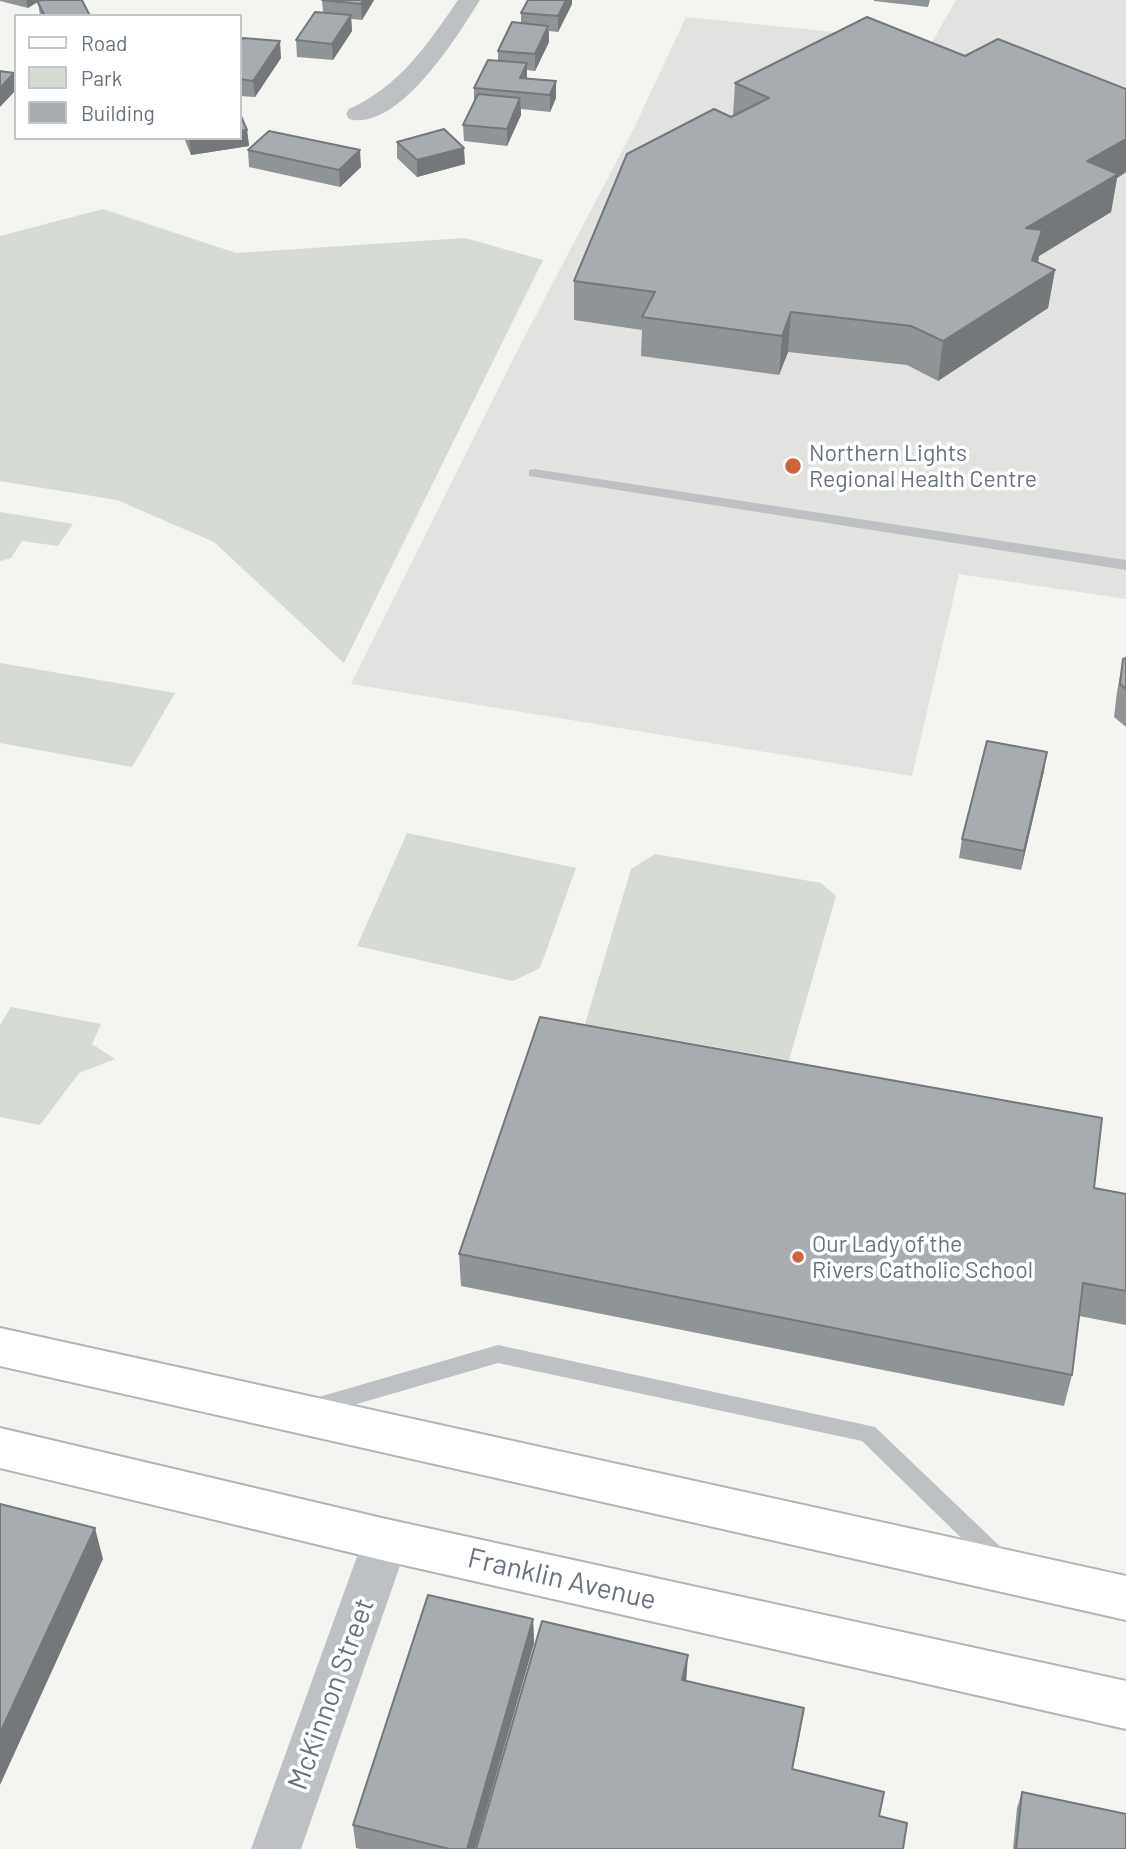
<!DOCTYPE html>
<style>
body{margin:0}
#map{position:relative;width:1126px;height:1849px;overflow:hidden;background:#f4f4f1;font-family:Barlow,sans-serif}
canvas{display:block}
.legend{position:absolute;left:14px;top:14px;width:228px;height:126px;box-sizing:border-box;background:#fff;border:2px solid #c2c7cb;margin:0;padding:9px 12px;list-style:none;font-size:21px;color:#67727e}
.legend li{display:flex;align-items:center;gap:14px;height:35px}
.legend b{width:35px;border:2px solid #c2c7cb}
</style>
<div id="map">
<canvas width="1126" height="1849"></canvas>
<ul class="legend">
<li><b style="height:9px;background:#fff"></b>Road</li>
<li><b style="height:19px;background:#d5dad3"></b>Park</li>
<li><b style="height:19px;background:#a6acb0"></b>Building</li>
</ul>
</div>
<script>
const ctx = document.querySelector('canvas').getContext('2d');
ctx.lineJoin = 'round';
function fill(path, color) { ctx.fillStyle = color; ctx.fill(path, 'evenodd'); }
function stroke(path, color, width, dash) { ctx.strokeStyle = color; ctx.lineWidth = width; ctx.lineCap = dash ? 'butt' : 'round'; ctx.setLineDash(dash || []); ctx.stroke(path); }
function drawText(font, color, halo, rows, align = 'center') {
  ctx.font = font + ' Barlow,sans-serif'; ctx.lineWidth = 7; ctx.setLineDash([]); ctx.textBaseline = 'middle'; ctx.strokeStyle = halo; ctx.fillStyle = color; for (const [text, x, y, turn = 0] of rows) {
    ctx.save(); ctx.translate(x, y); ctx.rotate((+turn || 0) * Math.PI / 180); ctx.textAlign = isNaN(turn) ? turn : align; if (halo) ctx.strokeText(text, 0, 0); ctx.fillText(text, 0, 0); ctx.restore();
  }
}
fill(new Path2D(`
 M 956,0 L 1126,0 L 1126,599 L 959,574 L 912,776 L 351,684 L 514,357 L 634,128 L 686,17 L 932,42 Z`), '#e2e3e1');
fill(new Path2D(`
 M 103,209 L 236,253 L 465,238 L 543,260 L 344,663 L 214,542 L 117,500 L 0,481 L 0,236 Z
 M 0,512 L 73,524 L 58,546 L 22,541 L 11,558 L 0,561 Z
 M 0,663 L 175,693 L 132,767 L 0,743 Z
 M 407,833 L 576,868 L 540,968 L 513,981 L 357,946 Z
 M 655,854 L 821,883 L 836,896 L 789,1060 L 585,1024 L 631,869 Z
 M 11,1007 L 101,1024 L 92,1044 L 115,1059 L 79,1073 L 40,1125 L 0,1117 L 0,1025 Z`), '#d5dad3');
const secondary = new Path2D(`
 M 0,1328 L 1126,1576 L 1126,1620 L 0,1366 Z
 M 0,1428 L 386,1519 L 1126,1681 L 1126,1729 L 386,1561 L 0,1468 Z`);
stroke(secondary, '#b1b5b9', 4);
fill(new Path2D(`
 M 534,469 L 1126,560 L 1126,570 L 529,476 L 529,470 Z
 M 498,1345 L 875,1427 L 1008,1554 L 1011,1561 L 1008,1568 L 1000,1571 L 992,1568 L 862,1441 L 498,1363 L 312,1417 L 305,1414 L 302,1408 L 305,1402 L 312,1399 Z`), '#bec1c4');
fill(new Path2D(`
 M 458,0 L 480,0 C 458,35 399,132 349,119 L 346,114 L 349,109 C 400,86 427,45 458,0 Z
 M 386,1520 L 402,1526 L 409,1540 L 301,1849 L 251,1849 L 363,1540 L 370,1526 Z`), '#bec1c4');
fill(secondary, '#fff');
fill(new Path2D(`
 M 0,0 L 40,0 L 90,16 L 40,16 L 38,2 L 28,8 L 0,1 Z
 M 322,0 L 374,0 L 362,20 L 351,19 L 352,31 L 333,60 L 297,57 L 296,40 L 323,12 Z
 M 528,0 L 572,0 L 572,4 L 558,32 L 549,31 L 549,42 L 535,71 L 527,70 L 527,79 L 556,81 L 556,98 L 550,112 L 521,109 L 521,115 L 507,146 L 464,141 L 463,125 L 474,102 L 474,88 L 498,61 L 498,51 L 521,23 L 521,13 Z
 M 874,0 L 930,0 L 928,7 L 874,1 Z
 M 240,42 L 281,58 L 255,97 L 240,96 Z
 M 965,56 L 1126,89 L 1126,172 L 1117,178 L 1111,212 L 1039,256 L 1038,262 L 1055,270 L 1048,308 L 938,381 L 907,365 L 788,352 L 779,375 L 641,356 L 642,330 L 574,320 L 574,281 L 733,116 L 735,83 Z
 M 247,130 L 249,146 L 191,155 L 184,138 L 240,138 Z
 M 397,142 L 465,164 L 417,177 L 397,158 Z
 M 248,150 L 361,167 L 340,187 L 249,167 Z
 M 1126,658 L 1126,727 L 1114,717 L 1117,692 L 1123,659 Z
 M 1044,771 L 1021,870 L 959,858 L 962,839 Z
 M 1094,1188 L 1126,1194 L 1126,1325 L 1079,1316 L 1072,1375 L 1064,1406 L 461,1286 L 459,1254 Z
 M 533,1619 L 534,1643 L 475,1849 L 360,1849 L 356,1848 L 353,1825 Z
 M 1022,1792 L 1126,1849 L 1013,1849 L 1017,1808 Z`), '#8f9497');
fill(new Path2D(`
 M 26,0 L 40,0 L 28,8 Z
 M 363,0 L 374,0 L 362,20 L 361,4 Z
 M 566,0 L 572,0 L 572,4 L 558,32 L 558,16 Z
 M 351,15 L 352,31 L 333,60 L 332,44 Z
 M 548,26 L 549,42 L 535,71 L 535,54 Z
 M 280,41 L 281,58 L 255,97 L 253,81 Z
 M 527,63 L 527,79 L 520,94 L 520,78 Z
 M 14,73 L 16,90 L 0,107 L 0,88 Z
 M 556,81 L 556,98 L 550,112 L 550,95 Z
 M 520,98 L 521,115 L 507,146 L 507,129 Z
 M 247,130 L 249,146 L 191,155 L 189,138 L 240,138 L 240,131 Z
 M 1126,139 L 1126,172 L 1117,178 L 1111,212 L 1039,256 L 1037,269 L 1055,270 L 1048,308 L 938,381 L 943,341 L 1026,228 L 1087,161 Z
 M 464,148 L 465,164 L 417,177 L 417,160 Z
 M 360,150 L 361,167 L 340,187 L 339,170 Z
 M 791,312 L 788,352 L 779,375 L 782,336 Z
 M 1047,752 L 1044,771 L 1021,870 L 1024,851 Z
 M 95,1528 L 103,1559 L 0,1785 L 0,1733 Z
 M 533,1619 L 534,1643 L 475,1849 L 467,1849 Z
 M 688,1655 L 686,1685 L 682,1680 Z
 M 804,1708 L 799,1738 L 787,1798 L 792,1769 Z`), '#74787b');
const building = new Path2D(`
 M 43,0 L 82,0 L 90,16 L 45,16 L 37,1 Z
 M 322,0 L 363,0 L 361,4 Z
 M 528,0 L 566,0 L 558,16 L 521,13 Z
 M 315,12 L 351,15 L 332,44 L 296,40 Z
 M 867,17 L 965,56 L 998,39 L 1126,89 L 1126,139 L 1087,161 L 1118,174 L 1026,228 L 1042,230 L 1032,260 L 1055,270 L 943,341 L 911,326 L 791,312 L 782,336 L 642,317 L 655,292 L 574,281 L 627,154 L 714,109 L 731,117 L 769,98 L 735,83 Z
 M 512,22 L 548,26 L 535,54 L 498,51 Z
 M 243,38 L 280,41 L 253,81 L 240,79 L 240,42 Z
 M 488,60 L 527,63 L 520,78 L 556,81 L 550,95 L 474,88 Z
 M 0,71 L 14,73 L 0,88 Z
 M 478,94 L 520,98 L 507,129 L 463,125 Z
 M 240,114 L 247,130 L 240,131 Z
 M 444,129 L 464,148 L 417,160 L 397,142 Z
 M 269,131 L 360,150 L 339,170 L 248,150 Z
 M 1126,658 L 1126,689 L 1120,684 L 1123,659 Z
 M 987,741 L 1047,752 L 1024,851 L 962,839 Z
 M 540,1017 L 1102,1118 L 1094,1188 L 1126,1194 L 1126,1291 L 1083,1283 L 1072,1375 L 459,1254 Z
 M 0,1504 L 95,1528 L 0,1733 Z
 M 428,1595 L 533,1619 L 467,1849 L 449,1849 L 353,1825 Z
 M 542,1621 L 688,1655 L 682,1680 L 804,1708 L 792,1769 L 884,1792 L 879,1816 L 907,1823 L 903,1849 L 476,1849 Z
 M 1022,1792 L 1126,1814 L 1126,1849 L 1016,1849 Z`);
fill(building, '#a6acb0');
stroke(building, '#74787b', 2);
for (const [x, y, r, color] of [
 [793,466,9,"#ce6437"],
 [798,1257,7,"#ce6437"]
]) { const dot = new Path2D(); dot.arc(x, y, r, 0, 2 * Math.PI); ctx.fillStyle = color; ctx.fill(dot); stroke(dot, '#fff', 2.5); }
drawText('23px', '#67727e', '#fff', [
 ["Northern Lights",809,453],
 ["Regional Health Centre",809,479],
 ["Our Lady of the",812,1244],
 ["Rivers Catholic School",812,1270]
], 'left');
drawText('28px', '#67727e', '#fff', [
 ["Franklin Avenue",562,1579,13],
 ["McKinnon Street",331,1694,-70]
]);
</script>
